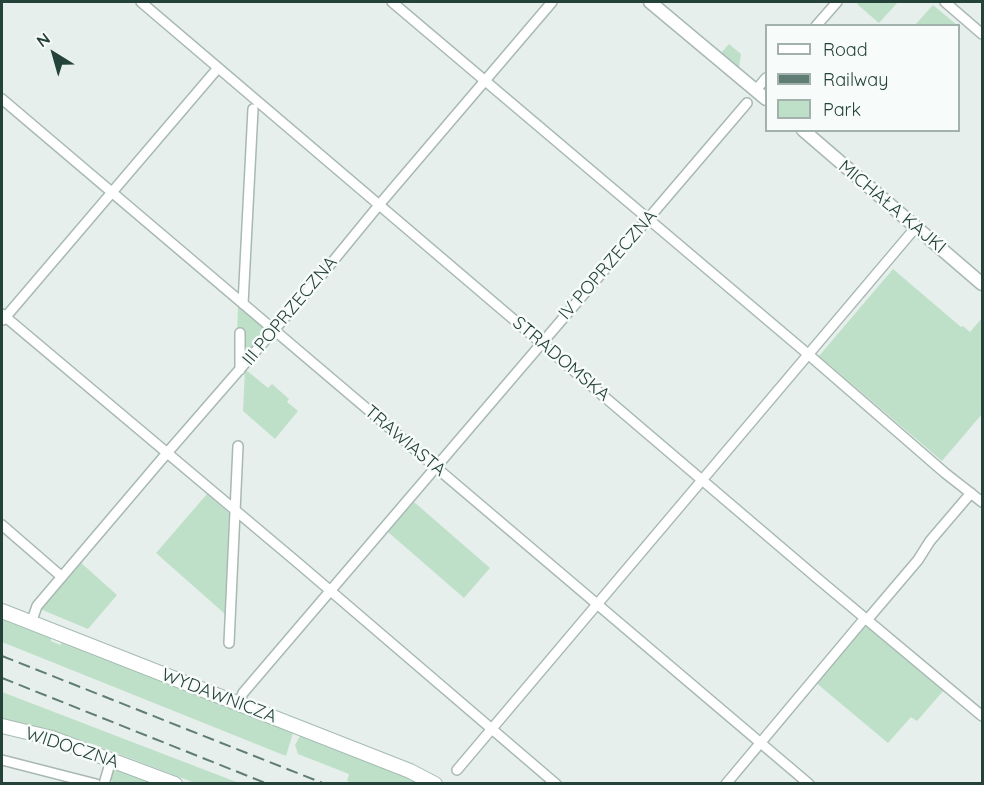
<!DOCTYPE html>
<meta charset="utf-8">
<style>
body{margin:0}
#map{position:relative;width:984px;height:785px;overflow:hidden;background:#e6efeb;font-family:Quicksand,sans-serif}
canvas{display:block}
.frame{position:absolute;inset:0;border:3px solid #24423a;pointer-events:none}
.legend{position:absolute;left:765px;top:24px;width:195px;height:108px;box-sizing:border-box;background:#f7fbf9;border:2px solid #a3b1ad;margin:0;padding:8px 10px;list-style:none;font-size:18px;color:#24423a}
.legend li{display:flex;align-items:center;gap:12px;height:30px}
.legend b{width:30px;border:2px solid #a3b1ad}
.north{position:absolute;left:24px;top:24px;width:60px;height:60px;-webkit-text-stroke:4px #f7fbf9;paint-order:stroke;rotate:323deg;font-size:16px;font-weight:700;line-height:24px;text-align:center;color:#24423a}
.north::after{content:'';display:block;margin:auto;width:21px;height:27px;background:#24423a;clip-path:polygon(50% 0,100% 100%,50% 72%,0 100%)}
</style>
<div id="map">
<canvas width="984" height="785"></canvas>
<div class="frame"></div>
<ul class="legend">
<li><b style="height:8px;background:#fff"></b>Road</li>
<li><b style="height:8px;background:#5f7d75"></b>Railway</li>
<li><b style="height:16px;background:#bfe0c8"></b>Park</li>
</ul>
<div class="north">N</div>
</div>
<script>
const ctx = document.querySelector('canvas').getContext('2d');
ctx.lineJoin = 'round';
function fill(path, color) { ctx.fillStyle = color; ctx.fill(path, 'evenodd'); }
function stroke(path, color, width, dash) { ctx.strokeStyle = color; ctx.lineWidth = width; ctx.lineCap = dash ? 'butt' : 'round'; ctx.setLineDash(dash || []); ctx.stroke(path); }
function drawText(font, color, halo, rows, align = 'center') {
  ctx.font = font + ' Quicksand,sans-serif'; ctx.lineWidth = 5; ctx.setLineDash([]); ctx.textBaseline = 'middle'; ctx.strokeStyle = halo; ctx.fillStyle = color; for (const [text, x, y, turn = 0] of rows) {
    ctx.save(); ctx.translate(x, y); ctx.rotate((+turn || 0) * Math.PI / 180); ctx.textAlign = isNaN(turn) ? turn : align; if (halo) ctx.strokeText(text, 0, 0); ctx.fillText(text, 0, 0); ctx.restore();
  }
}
fill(new Path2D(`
 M 859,2 L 898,2 L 879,23 L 857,4 Z
 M 933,5 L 957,25 L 915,25 Z
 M 729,44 L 741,54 L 739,68 L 722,56 L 721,53 Z
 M 893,269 L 961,327 L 963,326 L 970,332 L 982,318 L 982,414 L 942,461 L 819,356 Z
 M 238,306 L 244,308 L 269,331 L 243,360 L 237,332 Z
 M 245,369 L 268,388 L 272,384 L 289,399 L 287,402 L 298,411 L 275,439 L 243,411 Z
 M 207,494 L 229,513 L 225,614 L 156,553 Z
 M 414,502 L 490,568 L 464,598 L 388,532 Z
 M 79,561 L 117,595 L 88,629 L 40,609 L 61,582 L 64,583 L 68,577 L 68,575 Z
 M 2,618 L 51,637 L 51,641 L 60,645 L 62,642 L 293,733 L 286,756 L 2,642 Z
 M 866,625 L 944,690 L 917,721 L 911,717 L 888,743 L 815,682 L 862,627 Z
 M 2,692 L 239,783 L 195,783 L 98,746 L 60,733 L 2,719 Z
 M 300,736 L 420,783 L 354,783 L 347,781 L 349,774 L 298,754 L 295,745 Z
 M 118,768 L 164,783 L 114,783 L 110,780 C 110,773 112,771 118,768 Z`), '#bfe0c8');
const minor = new Path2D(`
 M 141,2 L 817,578 L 982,716
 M 392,2 L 809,355 L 945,473 L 982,502
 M 945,2 L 982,34
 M 816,26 L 837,2
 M 756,90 L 766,78
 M 2,99 L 809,784
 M 243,304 L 253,109
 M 2,314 L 298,563 L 556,784
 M 3,320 L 218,68
 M 240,370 L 240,333
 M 2,525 L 62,577
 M 867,620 L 918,560 L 930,541 L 971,493
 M 31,623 L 37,606 L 167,453 L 320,277 L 379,205 L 552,2
 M 229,643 L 238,446
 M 239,704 L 243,693 L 747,103
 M 2,760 L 96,784
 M 457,770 L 916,227
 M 104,784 L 111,760
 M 726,784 L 865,618`);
const tertiary = new Path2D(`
 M 650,2 L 766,99
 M 803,130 L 982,284`);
const secondary = new Path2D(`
 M 2,611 L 410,771 L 435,784
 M 2,726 L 52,738 L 175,784`);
stroke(minor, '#a8b8b2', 12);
stroke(tertiary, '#a8b8b2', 15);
stroke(secondary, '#a4bbb3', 16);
stroke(minor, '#fff', 9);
stroke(tertiary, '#fff', 12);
stroke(secondary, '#fff', 14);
stroke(new Path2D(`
 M 2,656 L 325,784
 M 2,678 L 268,784`), '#5f7d75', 2, [12, 6]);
drawText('18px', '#24423a', '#f7fbf9', [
 ["MICHAŁA KAJKI",892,207,40],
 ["IV POPRZECZNA",608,265,-49],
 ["III POPRZECZNA",290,311,-50],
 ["STRADOMSKA",561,359,40],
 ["TRAWIASTA",405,441,40],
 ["WYDAWNICZA",219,696,21],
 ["WIDOCZNA",72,748,18]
]);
</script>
